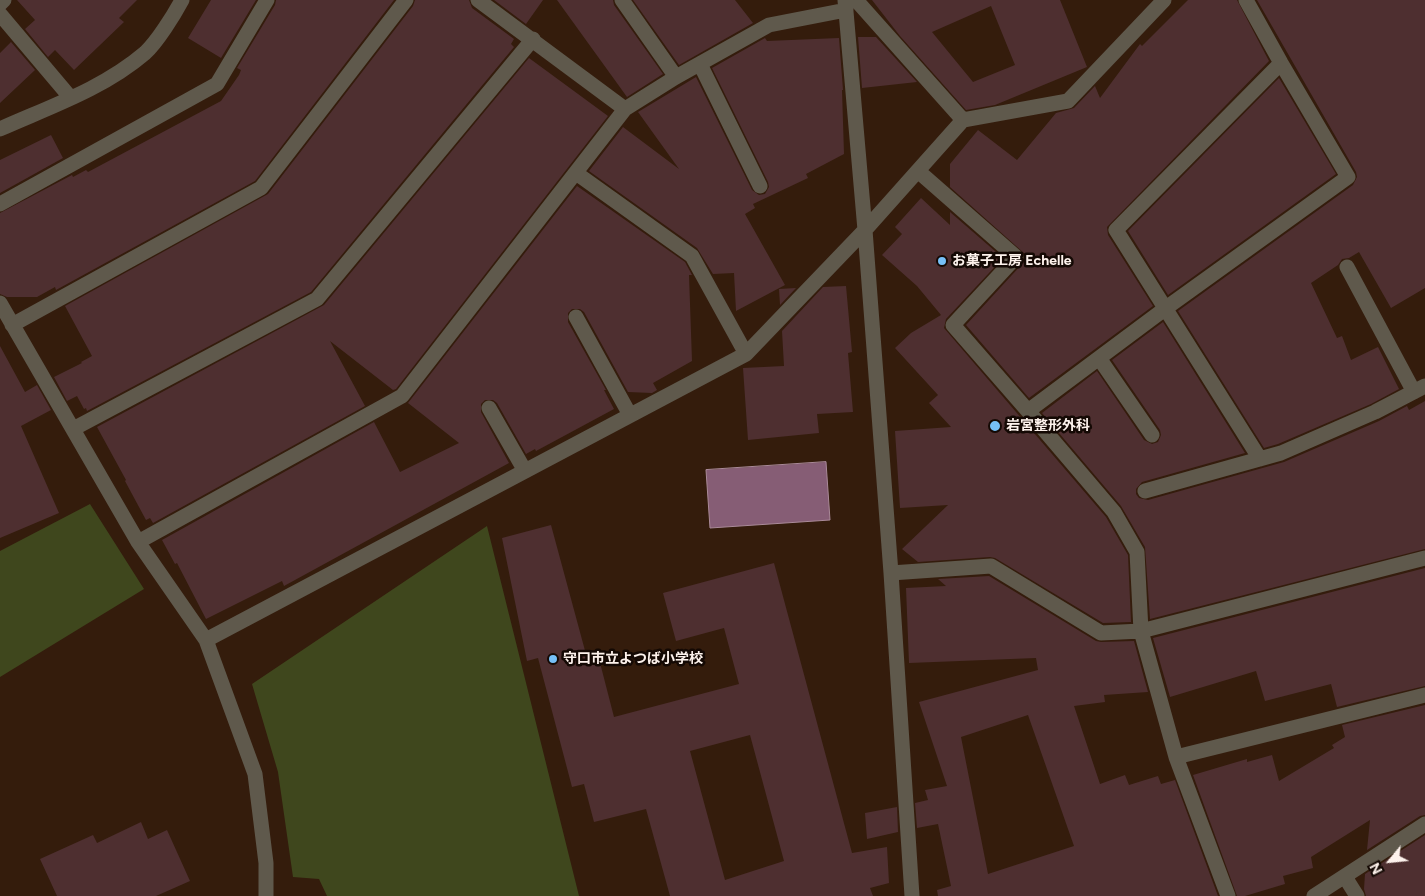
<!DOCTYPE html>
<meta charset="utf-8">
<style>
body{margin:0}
#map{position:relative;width:1425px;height:896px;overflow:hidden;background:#341c0c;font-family:Figtree,sans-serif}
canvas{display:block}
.north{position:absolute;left:1365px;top:836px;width:50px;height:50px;-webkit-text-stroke:4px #140904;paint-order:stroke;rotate:242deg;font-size:14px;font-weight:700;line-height:20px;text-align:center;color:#fdf2ec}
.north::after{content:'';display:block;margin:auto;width:18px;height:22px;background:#fdf2ec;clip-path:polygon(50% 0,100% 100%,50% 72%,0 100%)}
</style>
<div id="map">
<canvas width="1425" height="896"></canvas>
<div class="north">N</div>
</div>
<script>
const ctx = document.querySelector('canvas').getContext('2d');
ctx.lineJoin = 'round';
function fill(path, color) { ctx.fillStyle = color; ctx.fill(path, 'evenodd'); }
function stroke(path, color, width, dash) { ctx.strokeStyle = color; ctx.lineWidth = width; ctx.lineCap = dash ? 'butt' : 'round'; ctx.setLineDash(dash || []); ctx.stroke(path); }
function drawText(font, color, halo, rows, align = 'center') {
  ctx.font = font + ' Figtree,"Noto Sans JP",sans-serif'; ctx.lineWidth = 5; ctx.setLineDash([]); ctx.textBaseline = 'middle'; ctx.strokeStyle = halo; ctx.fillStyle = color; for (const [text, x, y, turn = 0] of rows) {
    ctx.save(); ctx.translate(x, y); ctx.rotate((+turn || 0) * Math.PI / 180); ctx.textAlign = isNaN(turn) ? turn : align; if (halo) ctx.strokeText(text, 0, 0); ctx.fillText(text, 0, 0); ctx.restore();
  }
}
fill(new Path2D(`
 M 90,504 L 144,589 L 0,677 L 0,551 Z
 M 487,526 L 579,896 L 327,896 L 319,879 L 293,877 L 278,772 L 252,684 Z`), '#3f471d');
const water = new Path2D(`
 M 826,462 L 830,520 L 710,528 L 706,470 Z`);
fill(water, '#865d75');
stroke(water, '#aa8a99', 1);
fill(new Path2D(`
 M 17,0 L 137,0 L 119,18 L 124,22 L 74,70 L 55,50 L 48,57 L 25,29 L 35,20 Z
 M 211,0 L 256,0 L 221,58 L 188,38 Z
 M 276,0 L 394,0 L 255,181 L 56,290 L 55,287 L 37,297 L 7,297 L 0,294 L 0,213 L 72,175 L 73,177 L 86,170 L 88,172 L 221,101 L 239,75 L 241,70 L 237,68 L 275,5 Z
 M 415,0 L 469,0 L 472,8 L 514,39 L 511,44 L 514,47 L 311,292 L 87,411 L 86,408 L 84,409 L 77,396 L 67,401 L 54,377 L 82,363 L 81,362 L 92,356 L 65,306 L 268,194 L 413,6 Z
 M 494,0 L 543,0 L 526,24 Z
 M 557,0 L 613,0 L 614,5 L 663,74 L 627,97 Z
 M 633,0 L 735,0 L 753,23 L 679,65 Z
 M 872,0 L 1060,0 L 1087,67 L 995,105 L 966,110 L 900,36 ZM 991,6 L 1015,65 L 973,82 L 932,32 Z
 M 1188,0 L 1237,0 L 1269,61 L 1107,227 L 1108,235 L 1153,306 L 1029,398 L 966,325 L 1023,263 L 1025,258 L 1025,254 L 950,187 L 950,164 L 978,130 L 1017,160 L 1056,113 L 1074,108 L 1095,86 L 1100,98 L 1140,44 L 1142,46 Z
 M 1257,0 L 1425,0 L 1425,288 L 1391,308 L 1359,252 L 1349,258 L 1342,259 L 1338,265 L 1311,283 L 1337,338 L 1342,336 L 1351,360 L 1378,347 L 1399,389 L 1371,404 L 1278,444 L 1264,448 L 1178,311 L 1353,185 L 1357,177 L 1356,172 Z
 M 858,37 L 876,37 L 917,82 L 862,88 Z
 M 765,38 L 767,41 L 839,38 L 843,90 L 842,90 L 844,154 L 806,174 L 808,178 L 753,204 L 755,208 L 745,214 L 785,285 L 736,311 L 734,273 L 713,274 L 697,248 L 589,171 L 623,127 L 679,169 L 638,112 L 696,77 L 752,190 L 759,195 L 765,194 L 769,187 L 768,182 L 712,68 Z
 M 11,42 L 35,70 L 0,103 L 0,53 Z
 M 529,58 L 608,116 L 396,389 L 393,390 L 330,341 L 365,406 L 153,523 L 150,518 L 146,520 L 125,481 L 126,480 L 97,427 L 324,305 Z
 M 1279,78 L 1336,174 L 1168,295 L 1128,231 Z
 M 51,135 L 63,158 L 0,193 L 0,160 Z
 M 577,186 L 685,262 L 692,275 L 689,275 L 692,361 L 653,383 L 657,390 L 652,393 L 628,392 L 584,312 L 580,309 L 572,309 L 568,313 L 568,322 L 606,390 L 604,390 L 614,409 L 536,451 L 535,449 L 526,454 L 497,403 L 493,400 L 485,400 L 481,404 L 481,412 L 509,463 L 284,586 L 282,581 L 206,619 L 177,563 L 175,564 L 162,540 L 374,422 L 400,472 L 459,443 L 408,403 Z
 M 921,198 L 950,225 L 950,212 L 1003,258 L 946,319 L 944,328 L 1106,517 L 1128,555 L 1131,622 L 1103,623 L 995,558 L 990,557 L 918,562 L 902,549 L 948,505 L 900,508 L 895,431 L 951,427 L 929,403 L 938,395 L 895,348 L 911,333 L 941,315 L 917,286 L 882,255 L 902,234 L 895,227 Z
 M 846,286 L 852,352 L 848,353 L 853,412 L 817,414 L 819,433 L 748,440 L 743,368 L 784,366 L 782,331 L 823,287 Z
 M 796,288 L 780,305 L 779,289 Z
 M 1163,322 L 1245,453 L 1142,482 L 1136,489 L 1136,494 L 1139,498 L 1148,500 L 1284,462 L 1379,421 L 1407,406 L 1409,410 L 1425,401 L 1425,549 L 1150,619 L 1145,547 L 1121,506 L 1042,413 L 1097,371 L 1144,440 L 1152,444 L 1158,442 L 1161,435 L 1160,430 L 1112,360 Z
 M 0,346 L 25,392 L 37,385 L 51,410 L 21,426 L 59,513 L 0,538 Z
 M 551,525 L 587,658 L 598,655 L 614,717 L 739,684 L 724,628 L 676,641 L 663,593 L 774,563 L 852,853 L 887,847 L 889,883 L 870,888 L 873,896 L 670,896 L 646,809 L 594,822 L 584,784 L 572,787 L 538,658 L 527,661 L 502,538 ZM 750,735 L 784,861 L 725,880 L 690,751 Z
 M 1425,568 L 1425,686 L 1337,707 L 1331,684 L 1265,701 L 1256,671 L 1170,697 L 1153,638 Z
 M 989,576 L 1096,641 L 1101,642 L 1134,641 L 1148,692 L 1104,695 L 1105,702 L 1074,706 L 1100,784 L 1125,775 L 1129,785 L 1158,776 L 1161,784 L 1175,780 L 1218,896 L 938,896 L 937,890 L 951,886 L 938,824 L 917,828 L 915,803 L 928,800 L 925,790 L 947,786 L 919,702 L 1038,670 L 1036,658 L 909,663 L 906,588 L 946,586 L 938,579 ZM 1028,715 L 1074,846 L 988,874 L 961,737 Z
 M 1425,705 L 1425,815 L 1420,816 L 1367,850 L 1370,820 L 1311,857 L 1313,868 L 1283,876 L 1285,884 L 1245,896 L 1237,896 L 1193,775 L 1247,759 L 1247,762 L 1272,755 L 1279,781 L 1334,748 L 1332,745 L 1345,737 L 1342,725 Z
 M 897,807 L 898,832 L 867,839 L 865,813 Z
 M 141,822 L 148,839 L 167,830 L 190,881 L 156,896 L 57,896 L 40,859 L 93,835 L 97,843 Z
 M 1425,835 L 1425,896 L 1366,896 L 1364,889 L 1365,874 Z`), '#4e2f30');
stroke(new Path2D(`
 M 478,0 L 625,109
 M 622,0 L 676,77
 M 845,0 L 865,230 L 891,573 L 912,896
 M 856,0 L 963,120
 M 0,4 L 4,0
 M 0,14 L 70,97
 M 700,64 L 760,186
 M 0,129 C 49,107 103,89 145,53 C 157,42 174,15 182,0
 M 918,171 L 1016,257 L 953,325 L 1028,411 L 1114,512 L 1137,552 L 1141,631 L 1176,757 L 1228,896
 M 576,173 L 692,256 L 746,354
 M 0,204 L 217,84 L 267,0
 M 1347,267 L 1414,392
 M 0,303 L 138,542 L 206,640
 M 576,317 L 630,415
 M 12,325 L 261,188 L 406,0
 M 1099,358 L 1152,435
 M 489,408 L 525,471
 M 1028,411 L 1166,308 L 1348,177 L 1281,63 L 1246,0
 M 73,429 L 317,299 L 533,39
 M 1260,459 L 1116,230 L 1281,63
 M 1145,491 L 1281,453 L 1375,412 L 1425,386
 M 138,542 L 402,396 L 625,109 L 676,77 L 769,25 L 846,10
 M 891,573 L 991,566 L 1101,633 L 1141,631 L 1425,558
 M 1176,757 L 1425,695
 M 1345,877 L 1357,896
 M 266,896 L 266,863 L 255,774 L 206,640 L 746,354 L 865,230 L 963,120 L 1068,101 L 1164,0
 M 1314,896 L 1425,824`), '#5f594c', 15);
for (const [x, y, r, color] of [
 [942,261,5,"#76c0f7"],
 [995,426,6,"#76c0f7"],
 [553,659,5,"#76c0f7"]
]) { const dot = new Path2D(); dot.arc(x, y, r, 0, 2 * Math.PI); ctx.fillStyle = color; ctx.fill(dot); stroke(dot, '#140904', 2); }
drawText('bold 14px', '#fdf2ec', '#140904', [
 ["お菓子工房 Echelle",952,261],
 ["岩宮整形外科",1006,426],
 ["守口市立よつば小学校",563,659]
], 'left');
</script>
